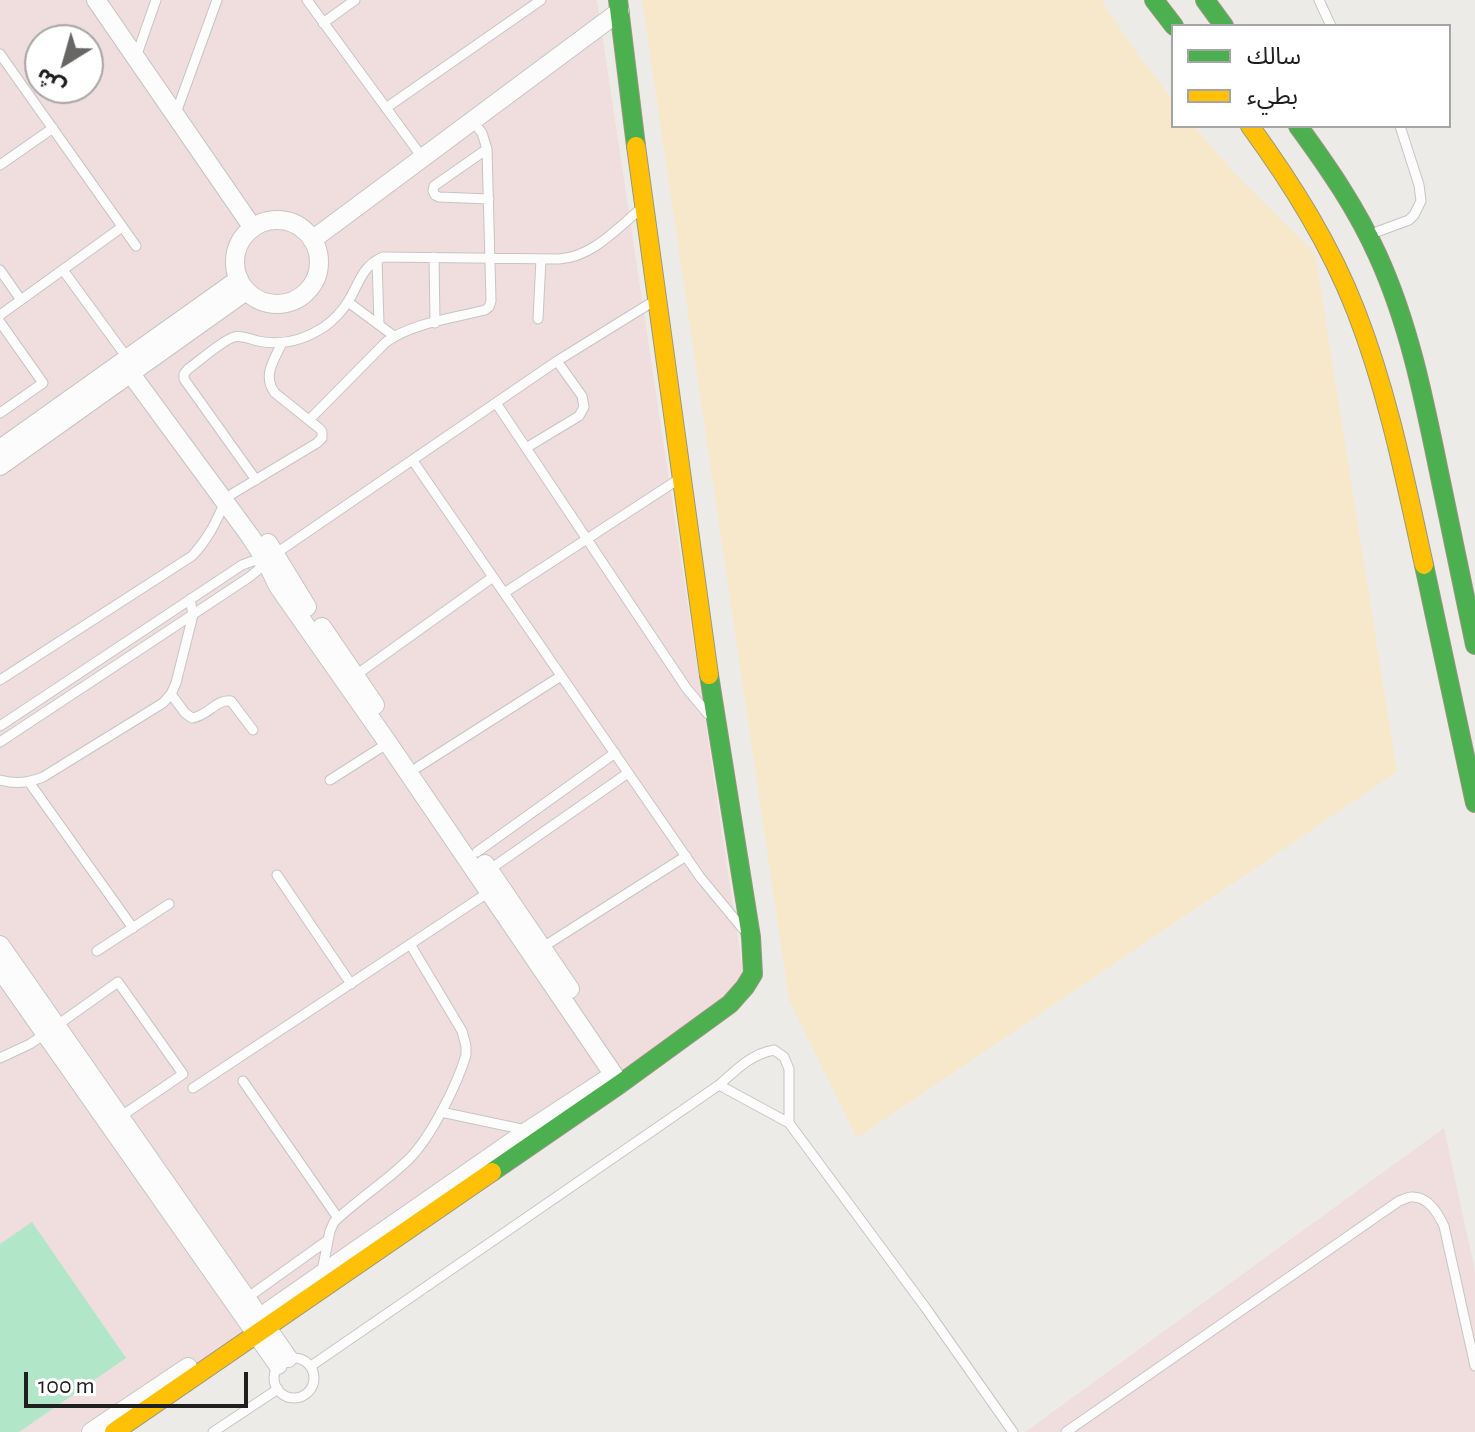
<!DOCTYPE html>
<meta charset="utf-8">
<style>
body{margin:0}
#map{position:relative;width:1475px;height:1432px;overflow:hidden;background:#edebe8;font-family:"Alegreya Sans","Noto Sans Arabic",sans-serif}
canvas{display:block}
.legend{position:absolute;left:1171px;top:24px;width:280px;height:104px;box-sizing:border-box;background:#fff;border:2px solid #a5a5a5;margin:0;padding:10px 14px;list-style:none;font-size:24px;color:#1f1f1f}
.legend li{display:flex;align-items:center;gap:16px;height:40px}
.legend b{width:40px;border:2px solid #a5a5a5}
.north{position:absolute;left:24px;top:24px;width:80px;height:80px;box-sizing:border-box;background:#fff;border:2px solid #a5a5a5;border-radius:50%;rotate:217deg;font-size:22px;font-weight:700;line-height:32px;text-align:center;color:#1f1f1f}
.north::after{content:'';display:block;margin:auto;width:28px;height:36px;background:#676665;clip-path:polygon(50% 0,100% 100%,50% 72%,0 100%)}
.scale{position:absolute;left:24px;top:1372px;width:224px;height:36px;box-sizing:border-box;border:4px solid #1f1f1f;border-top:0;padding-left:10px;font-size:24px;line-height:28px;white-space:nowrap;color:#1f1f1f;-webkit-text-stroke:6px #fff;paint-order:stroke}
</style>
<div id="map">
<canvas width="1475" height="1432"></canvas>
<ul class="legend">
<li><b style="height:10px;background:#4caf50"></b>سالك</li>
<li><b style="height:10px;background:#ffc107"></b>بطيء</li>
</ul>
<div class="north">ش</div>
<div class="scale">100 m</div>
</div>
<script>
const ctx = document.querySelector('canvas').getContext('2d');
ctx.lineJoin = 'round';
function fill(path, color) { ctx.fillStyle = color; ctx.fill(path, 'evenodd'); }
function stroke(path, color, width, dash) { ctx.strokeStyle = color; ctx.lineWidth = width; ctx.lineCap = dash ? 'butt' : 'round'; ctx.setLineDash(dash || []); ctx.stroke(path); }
fill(new Path2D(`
 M 0,0 L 597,0 L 746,992 L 104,1432 L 0,1432 ZM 40,40 L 88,40 L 88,88 L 40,88 Z
 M 1444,1128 L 1475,1271 L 1475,1432 L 1025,1432 Z`), '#f0dede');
fill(new Path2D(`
 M 642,0 L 1101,0 L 1134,49 L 1173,100 L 1173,126 L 1194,126 L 1237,176 L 1315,253 L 1397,772 L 857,1138 L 789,1000 Z`), '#f7e8cb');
fill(new Path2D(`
 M 32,1222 L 126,1358 L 19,1432 L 0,1432 L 0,1244 Z`), '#b1e6c9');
const lane = new Path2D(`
 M 307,0 L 422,157
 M 1319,0 L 1331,26
 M 323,23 L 355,0
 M 0,54 L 136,246
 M 136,57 L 156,0
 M 386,108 L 541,0
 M 176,113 L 217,0
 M 487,149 L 434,186 L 433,191 L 435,195 L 439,197 L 489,199
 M 0,165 L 53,128
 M 1371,234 L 1409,220 L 1414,215 L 1421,201 L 1419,185 L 1400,126
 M 434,257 L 435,323
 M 377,260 L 379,324
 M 0,270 L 21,300
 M 63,270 L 128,359
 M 348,302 L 394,336
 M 0,315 L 122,227
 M 538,319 L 541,259
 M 0,322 L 43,383 L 0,413
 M 496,403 L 687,689 L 708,714
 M 309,420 L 386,342 C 412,323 454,318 485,310 L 489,307 L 491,301 L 487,149 L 482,133 L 472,120
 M 526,448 L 579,416 L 584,407 L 582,396 L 557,361
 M 413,461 L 700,877 L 743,929
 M 256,480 L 184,379 L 184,374 L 188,369 C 198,362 223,340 234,337 C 241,335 250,339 258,341 C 281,346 304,340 324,327 C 334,320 343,310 349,300 C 360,282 362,266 383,257 L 559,259 C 593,257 617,228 643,207
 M 232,494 L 317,443 L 322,438 L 322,432 L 320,429 L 275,393 C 262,376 274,360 282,343
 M 275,554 L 557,361 L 654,301
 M 504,593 L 679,479
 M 356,675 L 493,577
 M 0,680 L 192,556 C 208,539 216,522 225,502
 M 171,694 L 185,713 L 192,718 C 208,716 216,699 231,701 L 253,730
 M 0,726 L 242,565 L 253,561 L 265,559
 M 0,742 L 248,578 L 258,570 L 265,559
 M 418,767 L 561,676
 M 0,780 C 16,784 28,783 43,777 L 163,703 L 171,694 L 176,683 L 193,615 L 190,599
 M 330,780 L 388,743
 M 29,782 L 133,928
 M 477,852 L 615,753
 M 489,870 L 628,773
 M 277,875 L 351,984
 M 543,947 L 686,856
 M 97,951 L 169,904
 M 56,1026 L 118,982 L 183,1074 L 120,1117
 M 0,1058 L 30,1044 L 45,1034
 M 243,1081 L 338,1218
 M 719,1085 L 789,1123 L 925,1307 L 1013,1432
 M 193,1088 L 489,892
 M 441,1112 L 526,1130
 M 322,1271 L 330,1231 L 334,1222 C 358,1199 387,1181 410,1158 C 432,1135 457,1085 466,1055 L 466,1046 L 462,1031 L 410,944
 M 247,1298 L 328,1240
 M274 1378a20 20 0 1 1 40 0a20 20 0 1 1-40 0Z
 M 311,1366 L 719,1085 C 736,1070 751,1054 774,1050 L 784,1057 L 789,1069 L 789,1123
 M 213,1432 L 278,1389
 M 1066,1432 L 1399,1201 C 1404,1200 1408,1196 1413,1197 C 1429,1197 1438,1214 1444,1226 L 1475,1366`);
const street = new Path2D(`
 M 96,0 L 253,228
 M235 262a42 42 0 1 1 84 0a42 42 0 1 1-84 0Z
 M 312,240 L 620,11
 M 128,359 L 131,374 L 250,536 L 265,559 L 278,586 L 388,743 L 620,1084
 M 0,449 L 239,279
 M 0,466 L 246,291
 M 268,543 L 307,607
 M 322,627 L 375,705
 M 485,864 L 570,989
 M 0,945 L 288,1358
 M 0,969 L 278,1365
 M 269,1311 L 529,1130 L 607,1079
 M 91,1432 L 188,1367`);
const fast = new Path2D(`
 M 618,0 L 636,146
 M 1154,0 L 1174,26
 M 1205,0 L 1224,26
 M 1298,126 C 1328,167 1357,209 1378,256 C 1409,324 1424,399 1439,472 C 1451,530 1463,587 1475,645
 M 1424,565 L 1475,803
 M 492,1172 L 620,1084 L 730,1004 L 745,987 L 753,974 L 751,937 L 709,675`);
const slow = new Path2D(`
 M 1250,126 C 1292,184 1330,244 1356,311 C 1388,393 1405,479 1424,565
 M 636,146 L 709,675
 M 114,1432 L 492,1172`);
stroke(lane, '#c6c5c4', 11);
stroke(street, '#c6c5c4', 20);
stroke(fast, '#99977e', 20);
stroke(slow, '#99977e', 20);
stroke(lane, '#fcfcfc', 9);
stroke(street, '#fcfcfc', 18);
stroke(fast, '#4caf50', 18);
stroke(slow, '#ffc107', 18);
</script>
